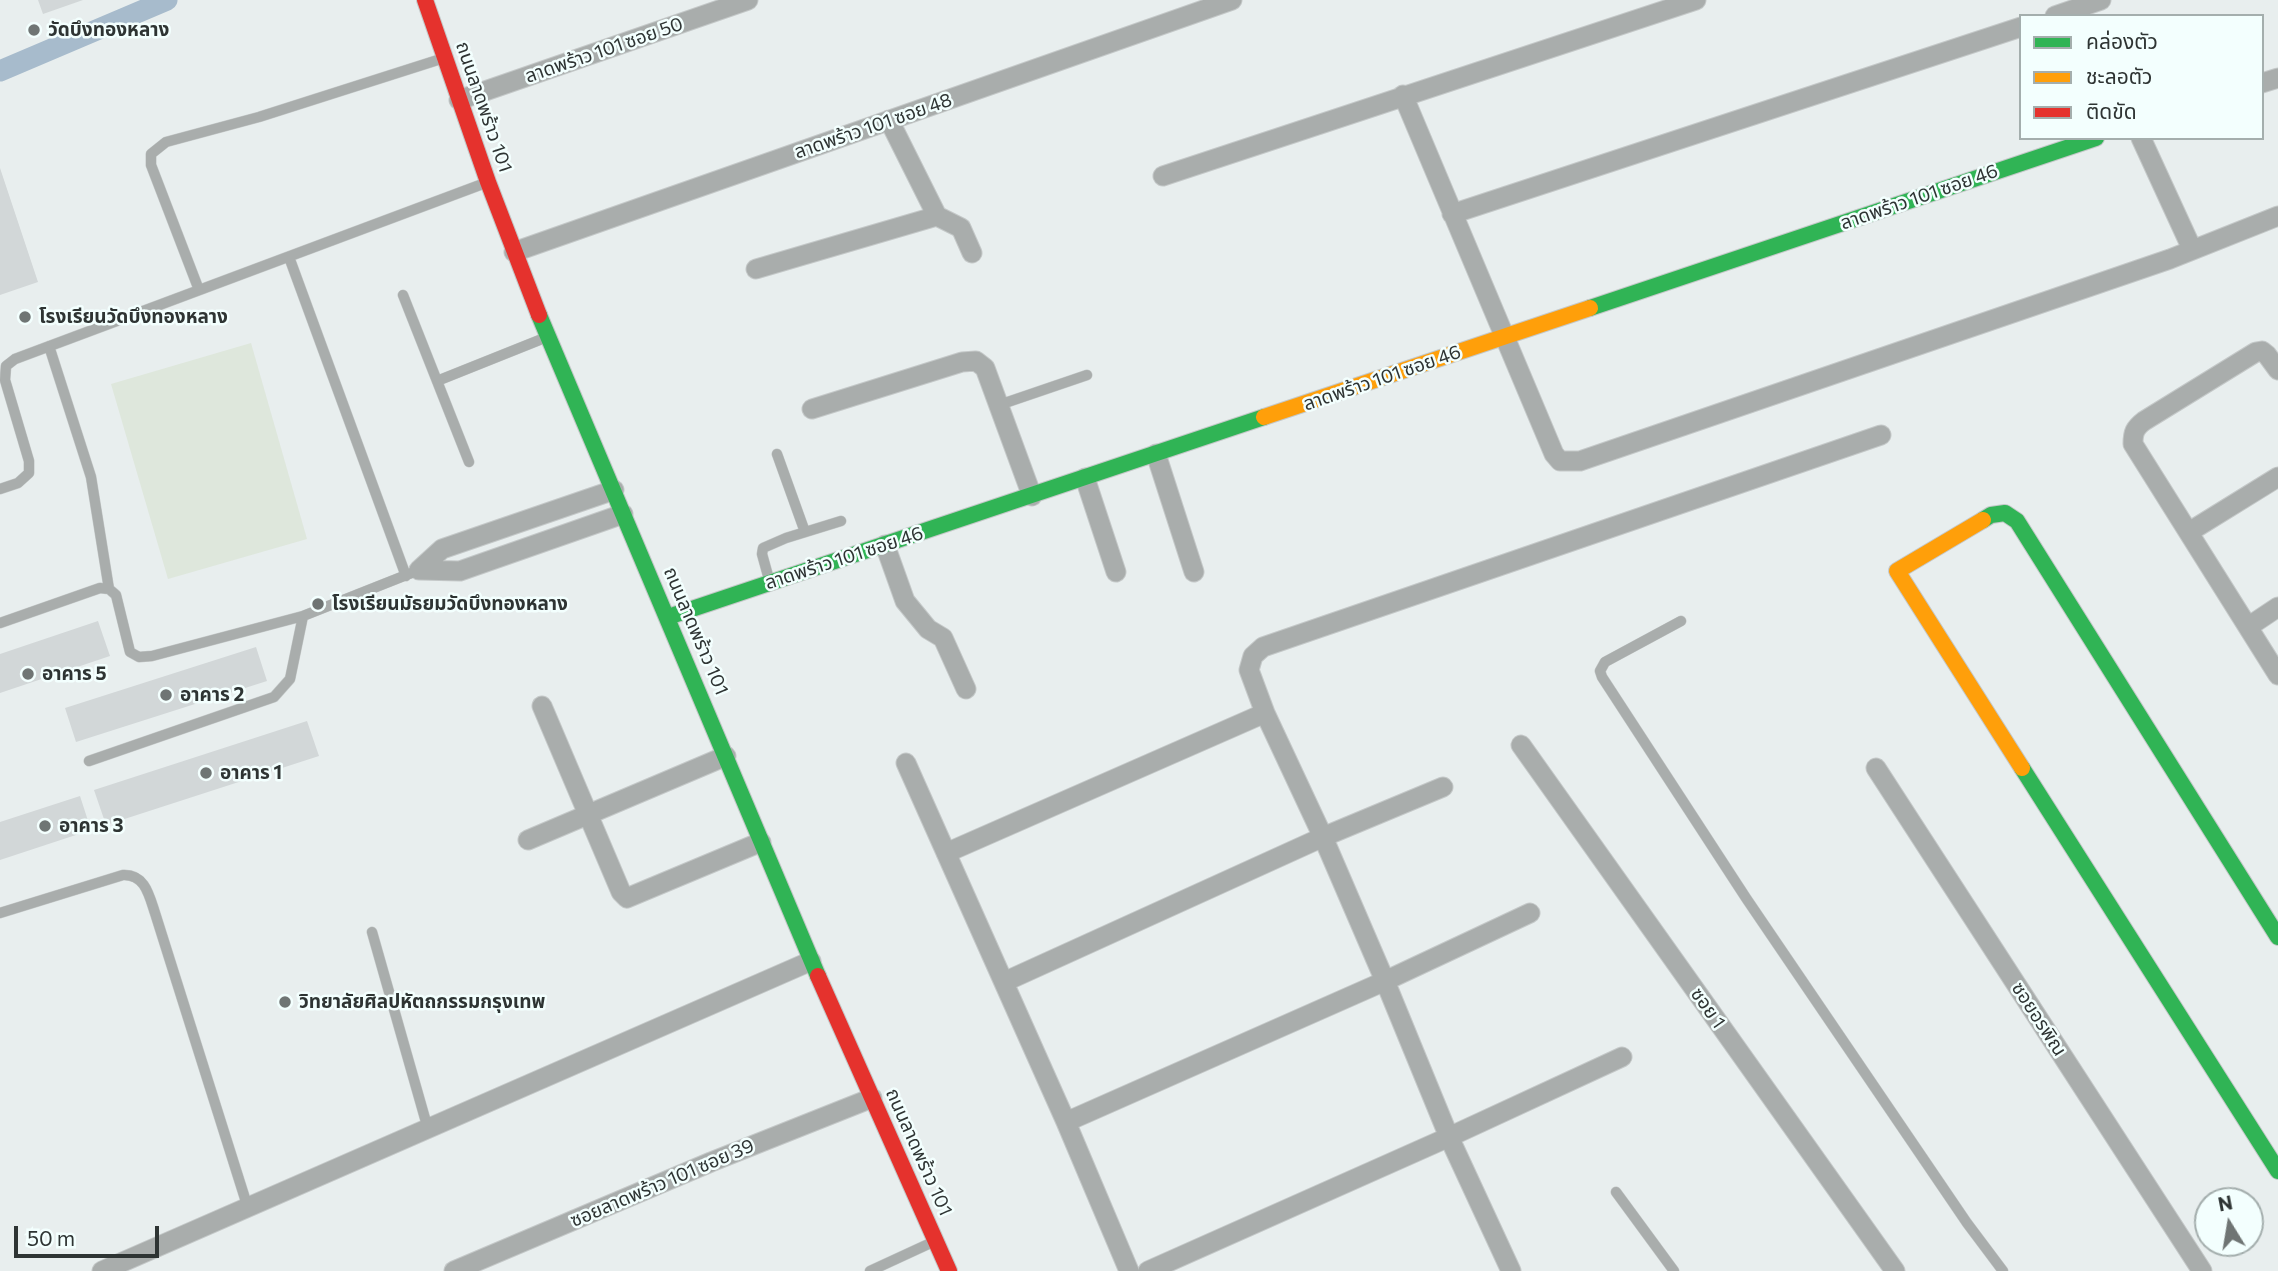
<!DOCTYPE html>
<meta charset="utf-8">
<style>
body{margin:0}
#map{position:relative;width:2278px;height:1271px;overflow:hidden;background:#e8eeee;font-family:Commissioner,"Noto Sans Thai",sans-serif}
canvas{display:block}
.legend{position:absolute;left:2019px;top:14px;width:245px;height:126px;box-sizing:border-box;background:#f3fffe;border:2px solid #a4aead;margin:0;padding:9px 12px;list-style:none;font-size:21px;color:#2e3433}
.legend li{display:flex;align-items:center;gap:14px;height:35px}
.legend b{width:35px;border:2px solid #a4aead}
.north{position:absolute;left:2194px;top:1187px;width:70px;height:70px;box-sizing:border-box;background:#f3fffe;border:2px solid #a4aead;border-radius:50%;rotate:349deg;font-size:19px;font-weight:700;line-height:28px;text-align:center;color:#2e3433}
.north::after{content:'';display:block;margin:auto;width:24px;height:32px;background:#6f7574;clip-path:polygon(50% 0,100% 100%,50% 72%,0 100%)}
.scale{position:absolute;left:14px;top:1226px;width:145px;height:32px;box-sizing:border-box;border:4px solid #2e3433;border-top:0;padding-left:9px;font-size:21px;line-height:24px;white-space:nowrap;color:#2e3433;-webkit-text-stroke:5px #f3fffe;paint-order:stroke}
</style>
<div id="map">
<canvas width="2278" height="1271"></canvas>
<ul class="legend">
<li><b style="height:9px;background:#30b455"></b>คล่องตัว</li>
<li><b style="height:9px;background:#ff9f0a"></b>ชะลอตัว</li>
<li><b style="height:9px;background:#e5322d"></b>ติดขัด</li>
</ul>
<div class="north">N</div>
<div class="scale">50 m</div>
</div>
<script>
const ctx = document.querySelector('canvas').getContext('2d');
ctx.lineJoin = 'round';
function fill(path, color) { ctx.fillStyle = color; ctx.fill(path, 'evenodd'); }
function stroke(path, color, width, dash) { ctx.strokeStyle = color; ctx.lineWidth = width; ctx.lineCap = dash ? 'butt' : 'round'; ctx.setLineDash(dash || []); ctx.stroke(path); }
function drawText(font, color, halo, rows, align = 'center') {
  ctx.font = font + ' Commissioner,"Noto Sans Thai",sans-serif'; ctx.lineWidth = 5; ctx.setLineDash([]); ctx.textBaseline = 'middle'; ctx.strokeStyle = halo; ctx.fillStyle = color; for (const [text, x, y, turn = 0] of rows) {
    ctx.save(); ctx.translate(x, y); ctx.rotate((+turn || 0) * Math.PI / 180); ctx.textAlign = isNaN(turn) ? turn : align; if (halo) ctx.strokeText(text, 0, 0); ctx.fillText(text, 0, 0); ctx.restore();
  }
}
fill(new Path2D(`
 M 251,343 L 307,539 L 168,579 L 111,384 Z`), '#dee7dc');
stroke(new Path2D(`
 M 0,71 L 167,0`), '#a7bbcc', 21);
fill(new Path2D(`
 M 38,0 L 83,0 L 43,14 Z
 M 0,168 L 38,282 L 0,295 Z
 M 98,621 L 110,656 L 0,693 L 0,654 Z
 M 256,647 L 267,681 L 76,742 L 65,708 Z
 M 307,721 L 319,756 L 106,825 L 94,790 Z
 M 80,796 L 91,830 L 0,860 L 0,822 Z`), '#d2d7d8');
const lane = new Path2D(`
 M 289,257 L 406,576
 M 199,290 L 151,165 L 151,154 L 166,142 L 259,117 L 444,58
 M 403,295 L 469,462
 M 49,346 L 91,477 L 109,589
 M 437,381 L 547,337
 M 999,405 L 1087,375
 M 777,454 L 805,532
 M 0,489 L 18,483 L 29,473 L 29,461 L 5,380 L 6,366 L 15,359 L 488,182
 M 770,583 L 762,554 L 763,548 L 786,538 L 841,521
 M 1681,621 L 1605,662 L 1600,671 L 1602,677 L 1746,898 L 1967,1223 L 2003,1271
 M 0,623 L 100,588 L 109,589 L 116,595 L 130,652 L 139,657 L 152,656 L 303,616 L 419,570
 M 89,761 L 274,697 L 290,679 L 303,616
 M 0,913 L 123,875 C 145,874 149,895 155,913 L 248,1208
 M 372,932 L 428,1129
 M 1616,1192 L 1674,1271
 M 870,1271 L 935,1241`);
const street = new Path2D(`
 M 2055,16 L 2101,0
 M 2262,83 L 2278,78
 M 1403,95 L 1554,454 L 1560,461 L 1580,461 L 2170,259 L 2278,216
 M 459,100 L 748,0
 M 889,120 L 937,216 L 961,228 L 972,253
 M 2141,138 L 2192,249
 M 1163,176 L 1696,0
 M 1452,214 L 2021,27
 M 514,252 L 1232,0
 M 756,269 L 937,216
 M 2278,370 L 2267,355 L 2262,351 L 2256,352 L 2144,421 C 2135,428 2133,432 2133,444 L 2278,675
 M 812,409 L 962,362 L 976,361 L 985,368 L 1032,496
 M 1156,454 L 1194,572
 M 1085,478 L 1116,572
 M 2189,532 L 2278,477
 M 885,545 L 905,601 L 928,629 L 943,638 L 966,689
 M 419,570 L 460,571 L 623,514
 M 419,570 L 442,549 L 614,490
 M 2248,627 L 2278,607
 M 542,706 L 621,892 L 627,898 L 761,842
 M 1521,745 L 1895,1271
 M 906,763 L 1066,1122 L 1129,1271
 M 1876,768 L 2202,1271
 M 528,840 L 726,756
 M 946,853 L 1265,713
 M 1004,982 L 1323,837 L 1443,787
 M 1066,1122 L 1385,981 L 1530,913
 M 102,1271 L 811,961
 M 454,1271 L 711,1162 L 872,1098
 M 1148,1271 L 1449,1137 L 1622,1057
 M 1511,1271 L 1449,1137 L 1385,981 L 1323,837 L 1265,713 L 1249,670 L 1253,656 L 1263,647 L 1881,435`);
const fast = new Path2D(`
 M 1590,308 L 2096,138
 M 539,315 L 818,976
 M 1983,520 L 1991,515 L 2005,513 L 2017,521 L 2278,937
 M 668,617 L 1264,417
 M 2022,768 L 2278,1171`);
const slow = new Path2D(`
 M 1264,417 L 1590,308
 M 1983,520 L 1897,571 L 2022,768`);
const jam = new Path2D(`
 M 425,0 L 488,182 L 539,315
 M 818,976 L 949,1271`);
stroke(lane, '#c4c8c8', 11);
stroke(street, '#c4c8c8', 21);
stroke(fast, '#c4c8c8', 18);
stroke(slow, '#c4c8c8', 18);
stroke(jam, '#c4c8c8', 18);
stroke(lane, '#a9adac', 10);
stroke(street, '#a9adac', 19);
stroke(fast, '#30b455', 16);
stroke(slow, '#ff9f0a', 16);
stroke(jam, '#e5322d', 16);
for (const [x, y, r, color] of [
 [34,30,7,"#6f7574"],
 [25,317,7,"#6f7574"],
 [318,604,7,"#6f7574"],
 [28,674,7,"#6f7574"],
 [166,695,7,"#6f7574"],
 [206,773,7,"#6f7574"],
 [45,826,7,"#6f7574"],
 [285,1002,7,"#6f7574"]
]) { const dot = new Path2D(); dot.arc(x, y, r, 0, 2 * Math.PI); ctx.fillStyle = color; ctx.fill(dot); stroke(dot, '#f3fffe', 2.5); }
drawText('bold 19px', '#2e3433', '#f3fffe', [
 ["วัดบึงทองหลาง",48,30],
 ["โรงเรียนวัดบึงทองหลาง",39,317],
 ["โรงเรียนมัธยมวัดบึงทองหลาง",332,604],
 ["อาคาร 5",42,674],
 ["อาคาร 2",180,695],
 ["อาคาร 1",220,773],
 ["อาคาร 3",59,826],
 ["วิทยาลัยศิลปหัตถกรรมกรุงเทพ",299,1002]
], 'left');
drawText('19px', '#2e3433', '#f3fffe', [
 ["ลาดพร้าว 101 ซอย 50",604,50,-19],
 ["ถนนลาดพร้าว 101",484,107,71],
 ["ลาดพร้าว 101 ซอย 48",873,126,-19],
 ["ลาดพร้าว 101 ซอย 46",1919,197,-19],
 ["ลาดพร้าว 101 ซอย 46",1382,378,-19],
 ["ลาดพร้าว 101 ซอย 46",844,558,-18],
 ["ถนนลาดพร้าว 101",696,631,67],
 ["ซอย 1",1708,1008,55],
 ["ซอยอรพิณ",2039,1019,57],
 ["ถนนลาดพร้าว 101",919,1152,66],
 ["ซอยลาดพร้าว 101 ซอย 39",662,1183,-23]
]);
</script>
